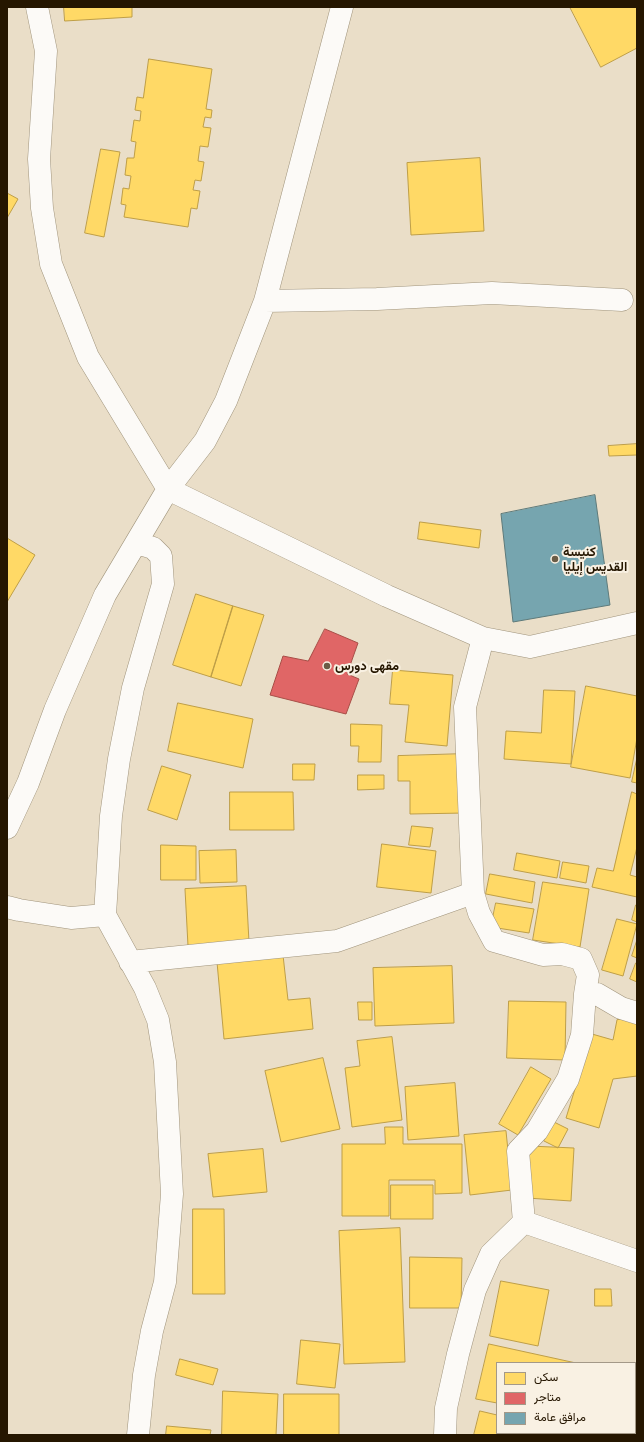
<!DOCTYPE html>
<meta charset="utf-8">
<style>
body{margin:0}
#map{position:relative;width:644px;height:1442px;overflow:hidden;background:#eadec8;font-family:Lato,Vazirmatn,sans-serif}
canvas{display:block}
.frame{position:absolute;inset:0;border:8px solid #251600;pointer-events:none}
.legend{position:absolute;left:496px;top:1362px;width:140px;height:72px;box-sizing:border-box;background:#f9f1e3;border:1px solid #a49988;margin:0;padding:5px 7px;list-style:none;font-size:12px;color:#251600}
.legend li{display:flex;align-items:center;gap:8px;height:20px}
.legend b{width:20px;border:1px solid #a49988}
</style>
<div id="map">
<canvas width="644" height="1442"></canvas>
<div class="frame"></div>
<ul class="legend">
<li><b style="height:11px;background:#ffd966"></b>سكن</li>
<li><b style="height:11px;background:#e06666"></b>متاجر</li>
<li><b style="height:11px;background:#76a5af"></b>مرافق عامة</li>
</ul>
</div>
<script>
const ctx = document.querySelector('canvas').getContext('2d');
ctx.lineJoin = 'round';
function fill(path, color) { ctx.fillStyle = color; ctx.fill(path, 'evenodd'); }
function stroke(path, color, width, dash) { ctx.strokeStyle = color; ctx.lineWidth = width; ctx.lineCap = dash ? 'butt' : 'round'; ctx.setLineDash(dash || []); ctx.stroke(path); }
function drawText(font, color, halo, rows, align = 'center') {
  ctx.font = font + ' Lato,Vazirmatn,sans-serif'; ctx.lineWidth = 4; ctx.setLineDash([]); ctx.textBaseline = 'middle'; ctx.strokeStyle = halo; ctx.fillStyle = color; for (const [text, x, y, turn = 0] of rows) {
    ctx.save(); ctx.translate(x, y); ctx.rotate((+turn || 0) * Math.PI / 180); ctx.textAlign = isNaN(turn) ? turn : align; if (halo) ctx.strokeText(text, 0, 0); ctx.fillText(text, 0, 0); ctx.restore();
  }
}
const homes = new Path2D(`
 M 64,7 L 132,7 L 132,17 L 65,21 Z
 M 570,7 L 637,7 L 637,48 L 601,67 Z
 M 149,59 L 212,69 L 206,109 L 212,110 L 211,118 L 205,117 L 203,127 L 211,128 L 208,147 L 200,146 L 198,161 L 204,162 L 201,181 L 195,180 L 193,190 L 200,191 L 197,209 L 191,208 L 188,227 L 124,217 L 126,205 L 121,204 L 123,188 L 129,189 L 131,176 L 125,175 L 127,158 L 134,158 L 136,142 L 131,141 L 134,120 L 140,121 L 141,111 L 135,110 L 137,97 L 143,98 Z
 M 101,149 L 120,152 L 104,237 L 85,233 Z
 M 480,158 L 484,231 L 411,235 L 407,163 Z
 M 7,193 L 18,199 L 7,218 Z
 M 637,444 L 637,455 L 609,456 L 608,446 Z
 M 420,522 L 481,530 L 479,548 L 418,539 Z
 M 7,538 L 35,555 L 7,602 Z
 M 196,594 L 233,606 L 211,677 L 173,665 Z
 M 233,606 L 264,615 L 241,686 L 211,677 Z
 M 393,670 L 453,675 L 447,746 L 405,742 L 409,705 L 390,704 Z
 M 586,686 L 637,696 L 637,738 L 630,778 L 571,767 Z
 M 544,690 L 575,691 L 571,764 L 504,759 L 506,731 L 541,733 Z
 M 178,703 L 253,719 L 243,768 L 168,751 Z
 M 351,724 L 382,725 L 381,762 L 358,762 L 359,746 L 351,746 Z
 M 464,754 L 465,813 L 410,814 L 410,781 L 398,781 L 398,756 Z
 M 637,758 L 637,783 L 632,782 Z
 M 293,764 L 315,764 L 314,780 L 293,780 Z
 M 162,766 L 191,775 L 177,820 L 148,810 Z
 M 358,775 L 384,775 L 384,789 L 358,790 Z
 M 230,792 L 293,792 L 294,830 L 230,830 Z
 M 632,792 L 637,794 L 637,847 L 630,875 L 637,877 L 637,897 L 592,887 L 597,868 L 613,871 Z
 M 412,826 L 433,828 L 430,847 L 409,845 Z
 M 382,844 L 436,851 L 431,893 L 377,887 Z
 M 161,845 L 196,846 L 196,880 L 161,880 Z
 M 236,850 L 237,882 L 200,883 L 199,851 Z
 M 517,853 L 560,861 L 557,878 L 514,870 Z
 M 563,862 L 589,866 L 586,883 L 560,878 Z
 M 490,874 L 535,882 L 532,903 L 486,894 Z
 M 543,882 L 589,889 L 580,947 L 533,940 Z
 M 246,886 L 249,942 L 188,946 L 185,889 Z
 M 496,903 L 534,909 L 529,933 L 491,927 Z
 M 636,905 L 637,905 L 637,922 L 632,920 Z
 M 617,919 L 637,924 L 623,976 L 602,970 Z
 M 637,940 L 637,958 L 632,956 Z
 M 283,955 L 288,1000 L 310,998 L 313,1029 L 224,1039 L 217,962 Z
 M 636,963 L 637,963 L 637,982 L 630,979 Z
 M 452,966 L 454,1023 L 375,1026 L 373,968 Z
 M 509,1001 L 566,1002 L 565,1060 L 507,1058 Z
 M 358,1002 L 372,1002 L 372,1020 L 359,1020 Z
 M 637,1018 L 637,1076 L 613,1079 L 599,1128 L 566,1118 L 592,1034 L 613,1040 L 617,1020 Z
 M 392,1037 L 402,1120 L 352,1127 L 345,1068 L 360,1066 L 357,1041 Z
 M 323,1058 L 340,1129 L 281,1142 L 265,1071 Z
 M 531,1067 L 551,1079 L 518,1135 L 499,1124 Z
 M 455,1083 L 459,1136 L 408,1140 L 405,1087 Z
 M 554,1122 L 568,1129 L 558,1148 L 544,1141 Z
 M 385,1127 L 403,1127 L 403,1144 L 462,1144 L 462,1193 L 435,1194 L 435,1180 L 389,1180 L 389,1216 L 342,1216 L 342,1144 L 385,1144 Z
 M 506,1131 L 512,1190 L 470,1195 L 464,1135 Z
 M 529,1146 L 574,1148 L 571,1201 L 527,1198 Z
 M 263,1149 L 267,1192 L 213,1197 L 208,1154 Z
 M 391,1185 L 433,1185 L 433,1219 L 391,1219 Z
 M 193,1209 L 224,1209 L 225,1294 L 193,1294 Z
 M 400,1228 L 405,1362 L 344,1364 L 339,1231 Z
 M 410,1257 L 462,1258 L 461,1308 L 410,1308 Z
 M 501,1281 L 549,1290 L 538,1346 L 490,1336 Z
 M 595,1289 L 611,1289 L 612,1306 L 595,1306 Z
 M 301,1340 L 340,1344 L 335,1388 L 297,1384 Z
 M 489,1344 L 576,1363 L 497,1363 L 497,1403 L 476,1399 Z
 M 180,1359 L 218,1369 L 213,1385 L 176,1375 Z
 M 635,1377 L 637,1378 L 637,1397 L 635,1402 Z
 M 223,1391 L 278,1394 L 276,1435 L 222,1435 Z
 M 284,1394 L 339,1394 L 339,1435 L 284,1435 Z
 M 480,1411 L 497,1415 L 497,1433 L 543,1433 L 543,1435 L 474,1435 Z
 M 167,1426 L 211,1430 L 210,1435 L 166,1435 Z`);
fill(homes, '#ffd966');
stroke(homes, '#be9e47', 1);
const shops = new Path2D(`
 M 325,629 L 358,643 L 347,674 L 359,679 L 346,714 L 270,695 L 283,656 L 308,661 Z`);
fill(shops, '#e06666');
stroke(shops, '#a84e47', 1);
const public = new Path2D(`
 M 595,495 L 610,605 L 513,622 L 501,514 Z`);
fill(public, '#76a5af');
stroke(public, '#5e7a7a', 1);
const minor = new Path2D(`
 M 37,7 L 46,51 L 39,159 L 42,208 L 51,264 L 88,357 L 168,489 L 387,596 L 483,638 L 530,647 L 637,623
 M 265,301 L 377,299 L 492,293 L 622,300
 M 137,543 L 153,548 L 161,556 L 163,584 L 133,688 L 119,759 L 111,816 L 105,915 L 145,988 L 158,1020 L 165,1062 L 172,1194 L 165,1282 L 152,1331 L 144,1375 L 138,1435
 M 483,638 L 465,707 L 473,893 L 479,913 L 494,941 L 543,955 L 562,954 L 581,959 L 588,975 L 585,994 L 597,994 L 621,1008 L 637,1013
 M 7,828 L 28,783 L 55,710 L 105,595 L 168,489 L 205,441 L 226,401 L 265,301 L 342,7
 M 7,907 L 19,910 L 71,918 L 105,915
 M 130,962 L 337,941 L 473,893
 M 524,1222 L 518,1151 L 537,1131 L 568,1079 L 582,1035 L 585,994
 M 524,1222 L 637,1261
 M 445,1435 L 446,1408 L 458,1354 L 475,1290 L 491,1254 L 524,1222`);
stroke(minor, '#a0947c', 23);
stroke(minor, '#fcfaf7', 22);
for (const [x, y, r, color] of [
 [555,559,4,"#6a5c46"],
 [327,666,4,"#6a5c46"]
]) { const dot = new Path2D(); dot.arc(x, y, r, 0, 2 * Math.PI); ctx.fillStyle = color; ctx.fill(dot); stroke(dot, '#f9f1e3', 1.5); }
drawText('bold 13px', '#251600', '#f9f1e3', [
 ["كنيسة",563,552],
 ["القديس إيليا",563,567],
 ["مقهى دورس",335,666]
], 'left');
</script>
